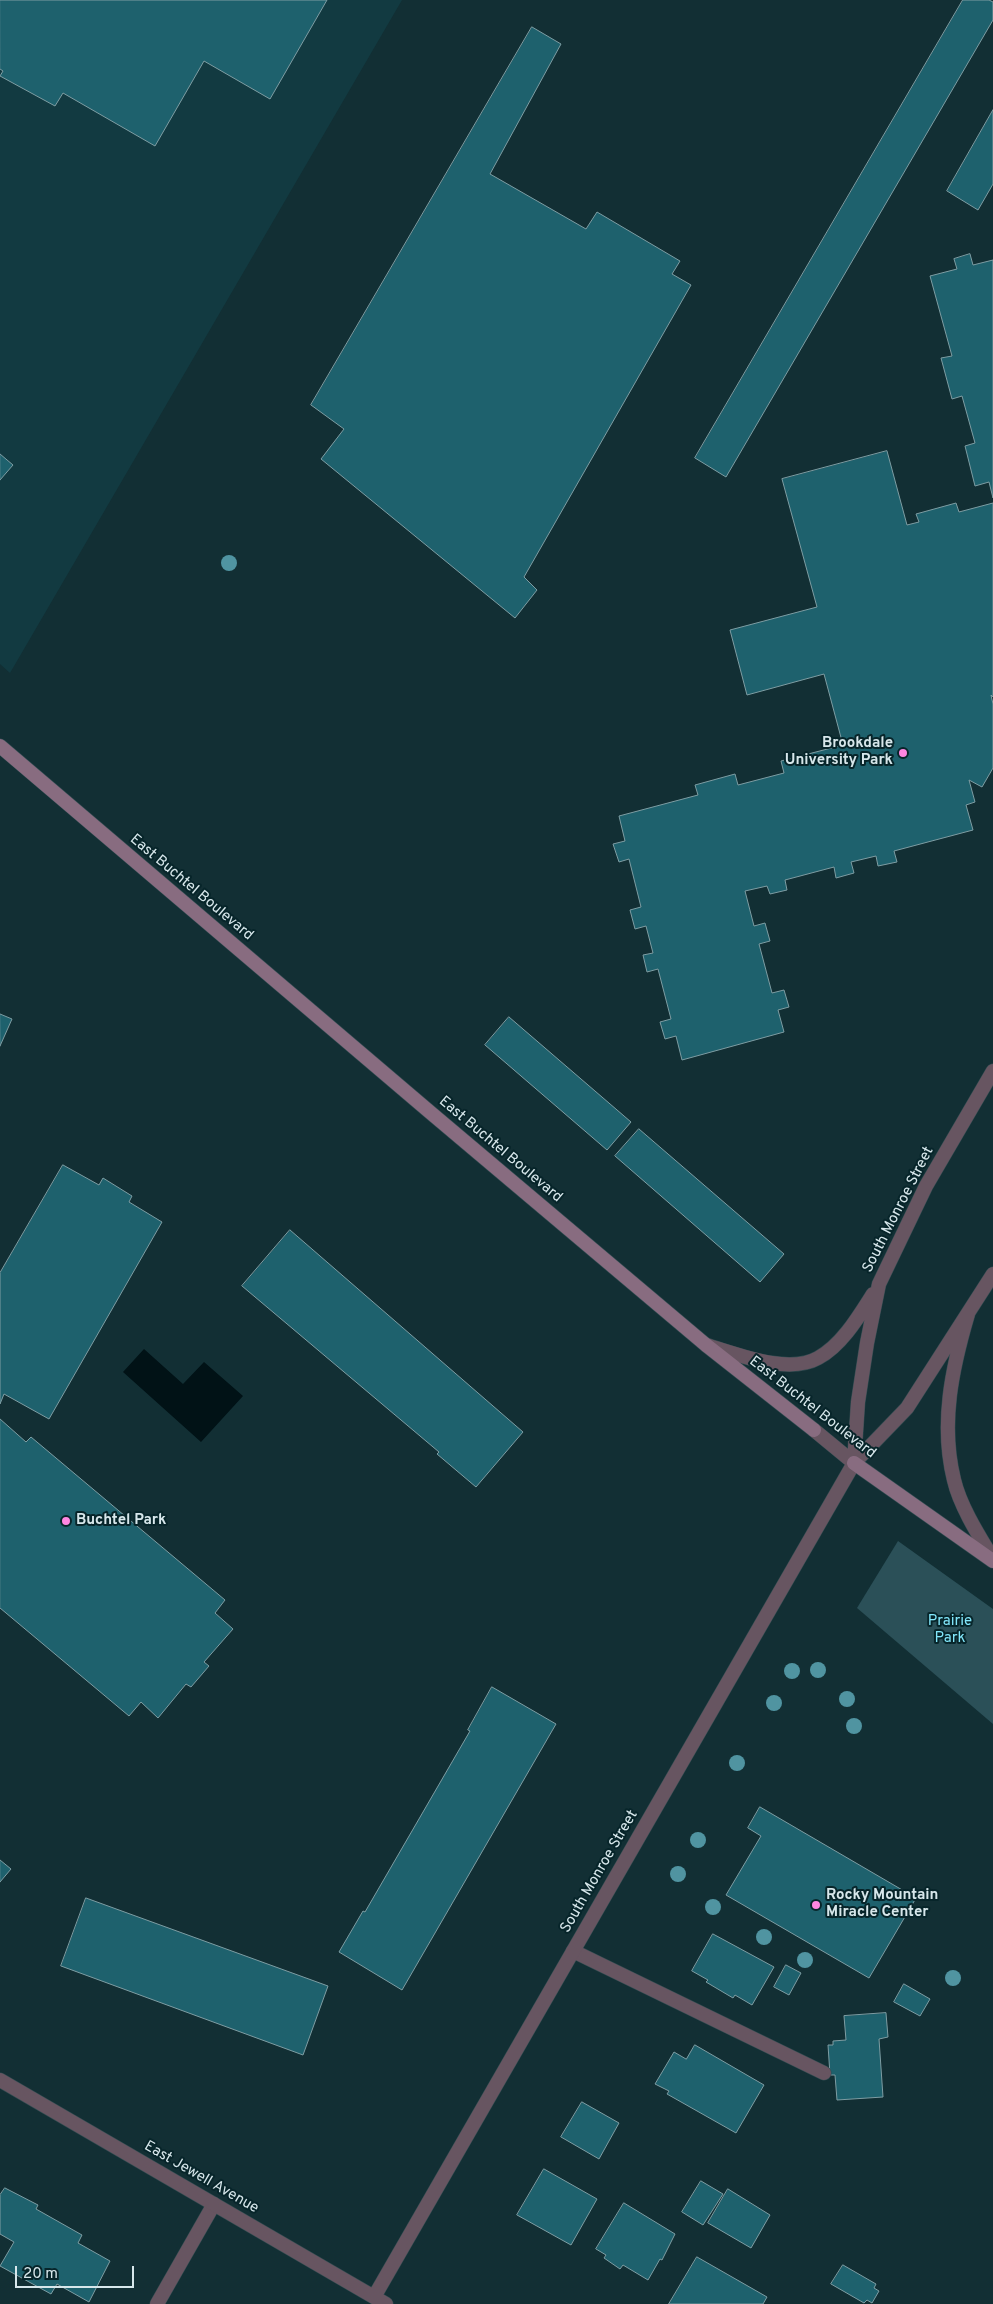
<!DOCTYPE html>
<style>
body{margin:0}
#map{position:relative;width:993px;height:2304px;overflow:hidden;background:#122f34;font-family:Overpass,sans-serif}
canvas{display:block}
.scale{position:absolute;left:15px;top:2266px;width:119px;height:22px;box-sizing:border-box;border:2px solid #d7e7eb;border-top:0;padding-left:6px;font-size:15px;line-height:18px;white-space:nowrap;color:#d7e7eb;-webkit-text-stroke:4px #07252a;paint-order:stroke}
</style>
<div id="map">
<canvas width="993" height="2304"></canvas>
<div class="scale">20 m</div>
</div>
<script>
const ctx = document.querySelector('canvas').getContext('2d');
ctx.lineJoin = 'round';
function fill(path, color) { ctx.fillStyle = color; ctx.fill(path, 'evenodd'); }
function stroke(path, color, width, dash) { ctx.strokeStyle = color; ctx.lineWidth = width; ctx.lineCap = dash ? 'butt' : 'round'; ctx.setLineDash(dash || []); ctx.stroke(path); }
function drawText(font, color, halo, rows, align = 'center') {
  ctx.font = font + ' Overpass,sans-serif'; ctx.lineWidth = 4; ctx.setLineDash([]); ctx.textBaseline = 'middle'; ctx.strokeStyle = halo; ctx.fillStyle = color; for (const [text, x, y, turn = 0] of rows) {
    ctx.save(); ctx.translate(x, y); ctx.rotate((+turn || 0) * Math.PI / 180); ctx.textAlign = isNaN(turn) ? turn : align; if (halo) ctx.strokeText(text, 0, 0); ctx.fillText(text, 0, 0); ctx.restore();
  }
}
fill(new Path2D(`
 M 0,0 L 402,0 L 10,673 L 0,664 Z`), '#123a41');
fill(new Path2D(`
 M 898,1541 L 993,1609 L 993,1724 L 857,1608 Z`), '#2b5058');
fill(new Path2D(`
 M 144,1349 L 183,1384 L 204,1362 L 243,1396 L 201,1442 L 123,1372 Z`), '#011216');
const building = new Path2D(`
 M 0,0 L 327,0 L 270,99 L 204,61 L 155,146 L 63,93 L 55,106 L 0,76 L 3,71 L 0,69 Z
 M 963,0 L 989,0 L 993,2 L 993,20 L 726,477 L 695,458 Z
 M 532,27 L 561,44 L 490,174 L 586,229 L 597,212 L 680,261 L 672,274 L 691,285 L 524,577 L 537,590 L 515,618 L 321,459 L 344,429 L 311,405 Z
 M 993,110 L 993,184 L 978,210 L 947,191 Z
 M 970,254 L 973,265 L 993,260 L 993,498 L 989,482 L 975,486 L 965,446 L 975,443 L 962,396 L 952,399 L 941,358 L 952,356 L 930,276 L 957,269 L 954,259 Z
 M 887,451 L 907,525 L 919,522 L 916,514 L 956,503 L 959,512 L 993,503 L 993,697 L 991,695 L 993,704 L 993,768 L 982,787 L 969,780 L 975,802 L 966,805 L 973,830 L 894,851 L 897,862 L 878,866 L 876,856 L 851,862 L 854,873 L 836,878 L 834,867 L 785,880 L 787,890 L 770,894 L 767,886 L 745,891 L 754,926 L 765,923 L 770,941 L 759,944 L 772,993 L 784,990 L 789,1007 L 778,1010 L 784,1032 L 682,1060 L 676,1036 L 665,1039 L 660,1022 L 671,1019 L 658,969 L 647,972 L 643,955 L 653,953 L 646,926 L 635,929 L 630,910 L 641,907 L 629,859 L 619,862 L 613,844 L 625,841 L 619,816 L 698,795 L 695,785 L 735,774 L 738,785 L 784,773 L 781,761 L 843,745 L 824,674 L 747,695 L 730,630 L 817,607 L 782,479 Z
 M 0,454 L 13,465 L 0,480 Z
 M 0,1014 L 12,1019 L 0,1046 Z
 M 509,1017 L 631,1122 L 607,1150 L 485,1045 Z
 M 639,1129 L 784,1254 L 760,1282 L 615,1156 Z
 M 63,1165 L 99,1185 L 103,1178 L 132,1196 L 129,1202 L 162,1222 L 49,1419 L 4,1394 L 0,1404 L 0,1273 Z
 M 290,1230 L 523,1432 L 476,1487 L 437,1454 L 439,1452 L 242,1286 Z
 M 0,1419 L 26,1442 L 31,1437 L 225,1600 L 215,1613 L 233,1629 L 204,1662 L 209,1666 L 191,1687 L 186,1684 L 158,1718 L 141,1702 L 129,1716 L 0,1608 Z
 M 492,1687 L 556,1724 L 402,1990 L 339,1952 L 363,1911 L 365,1912 L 470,1731 L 468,1730 Z
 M 760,1807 L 916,1898 L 869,1978 L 726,1895 L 761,1836 L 748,1828 Z
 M 0,1860 L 11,1869 L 0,1882 Z
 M 86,1898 L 328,1986 L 303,2055 L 61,1966 Z
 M 713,1934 L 774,1967 L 752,2005 L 735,1995 L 733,1998 L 706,1982 L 708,1980 L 692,1971 Z
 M 786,1965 L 801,1973 L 789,1995 L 774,1987 Z
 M 904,1984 L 930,1999 L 920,2016 L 894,2002 Z
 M 886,2013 L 888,2037 L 879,2039 L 883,2097 L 837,2100 L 835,2075 L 830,2075 L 828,2045 L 833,2045 L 833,2041 L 846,2040 L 844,2016 Z
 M 695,2045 L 764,2085 L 736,2133 L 667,2094 L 669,2091 L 655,2084 L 674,2052 L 686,2059 Z
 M 582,2102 L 619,2123 L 599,2159 L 561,2137 Z
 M 544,2169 L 597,2199 L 571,2245 L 517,2215 Z
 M 701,2181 L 723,2194 L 703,2225 L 682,2212 Z
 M 5,2188 L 38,2205 L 36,2209 L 82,2235 L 78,2243 L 110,2261 L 89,2302 L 57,2284 L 51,2294 L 0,2266 L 14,2242 L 0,2234 L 0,2195 Z
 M 728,2189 L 770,2215 L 751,2248 L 708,2223 Z
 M 624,2203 L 675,2234 L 662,2260 L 660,2259 L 648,2280 L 623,2265 L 620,2269 L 604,2258 L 606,2255 L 596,2249 Z
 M 697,2257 L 767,2297 L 763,2304 L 669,2304 Z
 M 843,2265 L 876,2284 L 874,2288 L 879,2291 L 872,2303 L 867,2300 L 864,2303 L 831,2284 Z`);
fill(building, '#1e616d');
stroke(building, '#7e9da3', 1);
const service = new Path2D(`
 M 573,1951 L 824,2073
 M 157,2304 L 214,2204`);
const minor = new Path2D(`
 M 0,2080 L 386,2304
 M 374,2297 L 854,1463`);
const tertiary = new Path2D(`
 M 968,1314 C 952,1368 940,1424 954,1480 C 960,1506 979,1536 993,1559
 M 706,1345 C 737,1354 788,1375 818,1358 C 842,1345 859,1316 873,1294
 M 814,1430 L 854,1463
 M 854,1463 L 858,1402 L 867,1343 L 879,1284 L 926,1186 L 993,1071
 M 854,1463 L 907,1408 L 993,1274`);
const secondary = new Path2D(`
 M 0,746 L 431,1113 L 706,1345 L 814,1430
 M 854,1463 L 993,1561`);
stroke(service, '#324c51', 15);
stroke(minor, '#324c51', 15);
stroke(tertiary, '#324c51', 15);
stroke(secondary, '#324c51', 15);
stroke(service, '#675561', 14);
stroke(minor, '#675561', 14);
stroke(tertiary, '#675561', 14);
stroke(secondary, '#886c80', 14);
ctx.fillStyle = '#5094a1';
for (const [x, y] of [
 [229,563],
 [818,1670],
 [792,1671],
 [847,1699],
 [774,1703],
 [854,1726],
 [737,1763],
 [698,1840],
 [678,1874],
 [713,1907],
 [764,1937],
 [805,1960],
 [953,1978]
]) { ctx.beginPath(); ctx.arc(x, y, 8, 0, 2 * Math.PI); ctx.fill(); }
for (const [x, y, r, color] of [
 [903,753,5,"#fe86e1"],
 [66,1521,5,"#fe86e1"],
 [816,1905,5,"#fe86e1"]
]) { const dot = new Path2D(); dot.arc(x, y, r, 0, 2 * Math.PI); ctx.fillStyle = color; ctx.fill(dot); stroke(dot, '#07252a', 2); }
drawText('bold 15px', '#d7e7eb', '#07252a', [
 ["Brookdale",893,744,"right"],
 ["University Park",893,761,"right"],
 ["Buchtel Park",76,1521],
 ["Rocky Mountain",826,1896],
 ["Miracle Center",826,1913]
], 'left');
drawText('15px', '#d7e7eb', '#07252a', [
 ["East Buchtel Boulevard",191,888,40],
 ["East Buchtel Boulevard",500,1150,40],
 ["South Monroe Street",899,1210,-63],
 ["East Buchtel Boulevard",812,1408,38],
 ["South Monroe Street",600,1872,-60],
 ["East Jewell Avenue",201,2178,30]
]);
drawText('15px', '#83e7fb', '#07252a', [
 ["Prairie",950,1622],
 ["Park",950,1639]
]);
</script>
